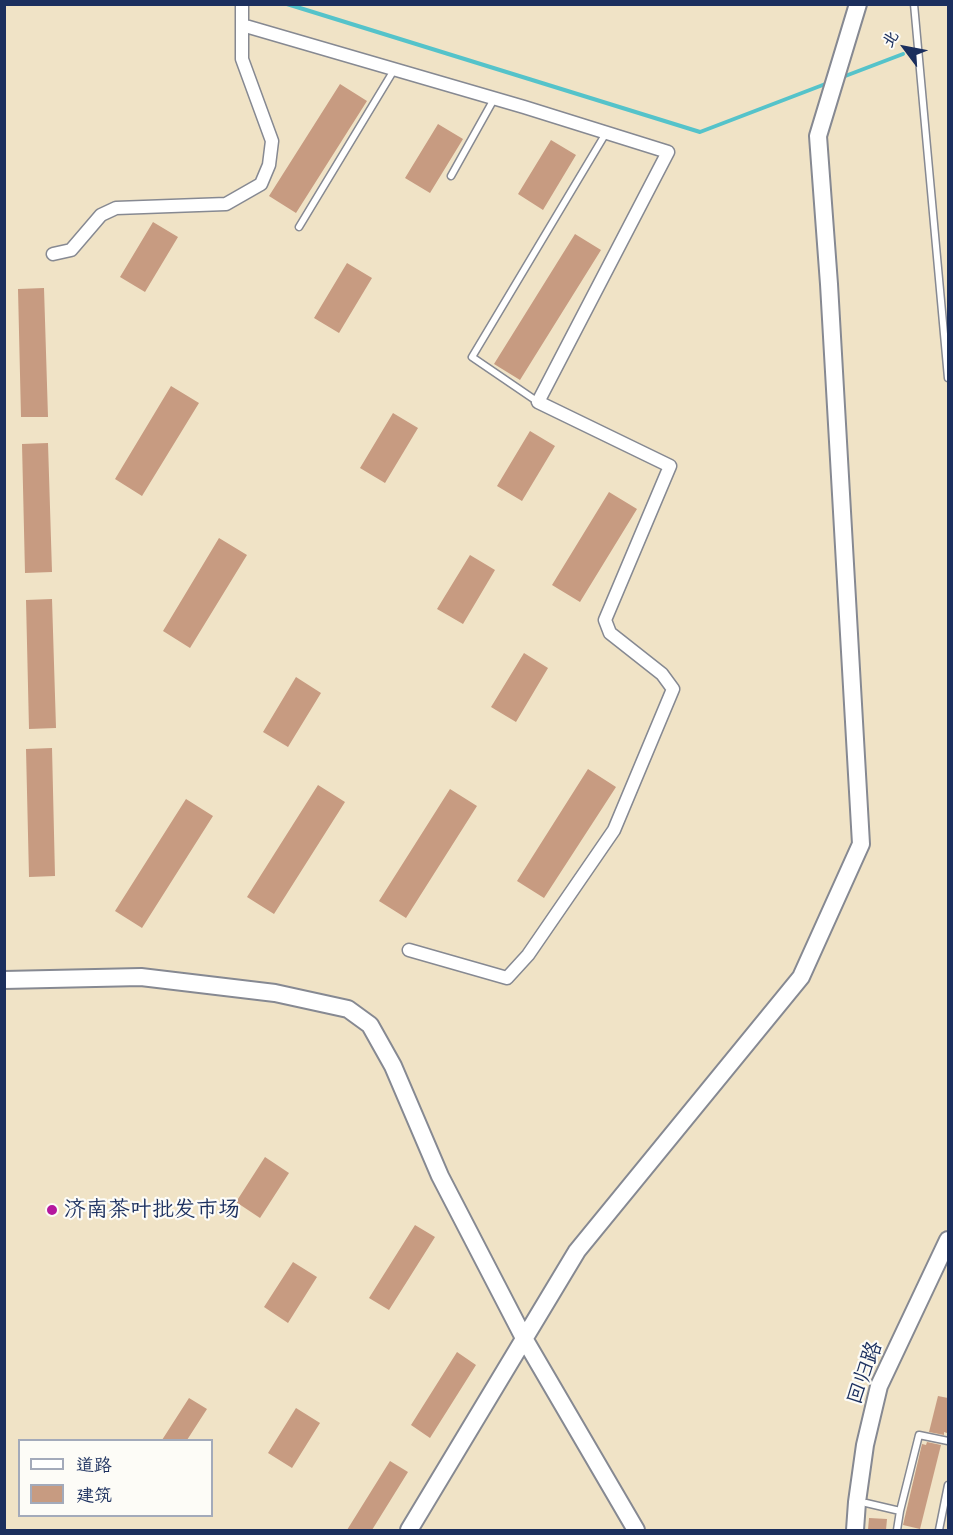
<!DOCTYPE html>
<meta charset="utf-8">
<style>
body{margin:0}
#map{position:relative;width:953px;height:1535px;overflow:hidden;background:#f0e3c6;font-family:"Patrick Hand","LXGW WenKai TC",sans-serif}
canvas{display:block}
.frame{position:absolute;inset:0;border:6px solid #1b2f5e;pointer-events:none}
.legend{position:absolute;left:18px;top:1439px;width:195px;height:78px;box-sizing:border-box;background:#fdfcf7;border:2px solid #a3aaba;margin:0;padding:8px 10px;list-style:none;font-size:18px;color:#1b2f5e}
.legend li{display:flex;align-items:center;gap:12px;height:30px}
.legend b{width:30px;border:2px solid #a3aaba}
.north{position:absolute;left:875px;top:18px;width:60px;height:60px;-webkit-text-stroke:4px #fdfcf7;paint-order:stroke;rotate:302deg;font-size:16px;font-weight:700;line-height:24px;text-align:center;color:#1b2f5e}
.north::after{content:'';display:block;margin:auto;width:21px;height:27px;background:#1b2f5e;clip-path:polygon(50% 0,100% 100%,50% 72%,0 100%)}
</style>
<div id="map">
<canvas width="953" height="1535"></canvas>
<div class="frame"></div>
<ul class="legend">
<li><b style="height:8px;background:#fff"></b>道路</li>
<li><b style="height:16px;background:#c79b81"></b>建筑</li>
</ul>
<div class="north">北</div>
</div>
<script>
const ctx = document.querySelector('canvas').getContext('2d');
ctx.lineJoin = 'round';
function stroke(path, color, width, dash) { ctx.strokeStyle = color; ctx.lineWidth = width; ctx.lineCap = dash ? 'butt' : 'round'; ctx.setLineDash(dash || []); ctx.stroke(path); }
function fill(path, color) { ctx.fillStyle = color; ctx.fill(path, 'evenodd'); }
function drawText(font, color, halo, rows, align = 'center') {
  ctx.font = font + ' "Patrick Hand","LXGW WenKai TC",sans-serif'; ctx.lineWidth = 4.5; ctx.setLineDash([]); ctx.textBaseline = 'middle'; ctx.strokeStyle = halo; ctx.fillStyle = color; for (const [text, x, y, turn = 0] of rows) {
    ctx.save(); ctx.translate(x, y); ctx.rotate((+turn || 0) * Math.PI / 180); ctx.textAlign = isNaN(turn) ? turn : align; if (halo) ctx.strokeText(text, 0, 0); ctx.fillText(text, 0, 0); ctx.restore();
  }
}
stroke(new Path2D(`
 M 287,4 L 700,132 L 828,83
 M 840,78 L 903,54`), '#55c3ca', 4);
fill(new Path2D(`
 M 340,84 L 367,101 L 296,213 L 269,196 Z
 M 438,124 L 463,139 L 430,193 L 405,178 Z
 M 551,140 L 576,155 L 543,210 L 518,194 Z
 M 153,222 L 178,237 L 145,292 L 120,277 Z
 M 575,234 L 601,250 L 520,380 L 494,364 Z
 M 347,263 L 372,278 L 339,333 L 314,318 Z
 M 44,288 L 48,417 L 21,417 L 18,289 Z
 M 171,386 L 199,403 L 142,496 L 115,479 Z
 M 393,413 L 418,428 L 385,483 L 360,468 Z
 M 530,431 L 555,446 L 522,501 L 497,486 Z
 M 48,443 L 52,572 L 25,573 L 22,444 Z
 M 609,492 L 637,509 L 580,602 L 552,585 Z
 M 219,538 L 247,555 L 190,648 L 163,631 Z
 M 470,555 L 495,570 L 463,624 L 437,609 Z
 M 52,599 L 56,728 L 29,729 L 26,600 Z
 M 524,653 L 548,668 L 516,722 L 491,707 Z
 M 296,677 L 321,693 L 288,747 L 263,732 Z
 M 52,748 L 55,876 L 29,877 L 26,749 Z
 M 588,769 L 616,787 L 544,898 L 517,881 Z
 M 318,785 L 345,802 L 274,914 L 247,897 Z
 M 450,789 L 477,806 L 406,918 L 379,901 Z
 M 186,799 L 213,816 L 142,928 L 115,911 Z
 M 265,1157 L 289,1173 L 260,1218 L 236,1202 Z
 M 415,1225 L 435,1237 L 389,1310 L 369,1298 Z
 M 293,1262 L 317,1277 L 288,1323 L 264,1307 Z
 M 457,1352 L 476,1365 L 430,1438 L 411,1425 Z
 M 938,1396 L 948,1398 L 948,1426 L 947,1433 L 944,1432 L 944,1435 L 929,1432 Z
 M 189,1398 L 207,1409 L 187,1440 L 162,1440 Z
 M 296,1408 L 320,1423 L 292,1468 L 268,1453 Z
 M 927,1442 L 941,1445 L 920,1529 L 903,1525 L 922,1444 L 926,1445 Z
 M 390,1461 L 408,1472 L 372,1530 L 347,1530 Z
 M 869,1518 L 887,1519 L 886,1530 L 868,1530 Z`), '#c79b81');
const lane = new Path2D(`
 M 914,4 L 948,378
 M 451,176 L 494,99
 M 299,227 L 394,70
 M 538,402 L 472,357 L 606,133
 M 866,1503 L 900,1511 L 897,1530
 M 900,1511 L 919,1435 L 948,1441
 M 939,1530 L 948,1485`);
const street = new Path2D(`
 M 242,25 L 524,107 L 668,152 L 538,402 L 670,466 L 605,620 L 610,633 L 662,674 L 673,689 L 614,830 L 528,955 L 507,978 L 409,950
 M 53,254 L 71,250 L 101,215 L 116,208 L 226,204 L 261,184 L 269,165 L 272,141 L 242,59 L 242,4`);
const secondary = new Path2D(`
 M 4,980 L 141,977 L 275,993 L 348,1009 L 370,1025 L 393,1066 L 440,1176 L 525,1340 L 636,1530
 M 409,1530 L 577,1251 L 801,977 L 861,844 L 829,284 L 818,136 L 858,4
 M 855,1530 L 857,1502 L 865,1445 L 879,1386 L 948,1240`);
stroke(lane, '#868992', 9);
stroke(street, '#868992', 15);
stroke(secondary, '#868992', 20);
stroke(lane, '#fff', 6);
stroke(street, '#fff', 12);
stroke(secondary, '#fff', 16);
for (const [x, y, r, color] of [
 [52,1210,6,"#b5179e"]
]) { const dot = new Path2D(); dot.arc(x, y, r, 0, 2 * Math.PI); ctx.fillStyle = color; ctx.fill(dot); stroke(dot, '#fdfcf7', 2); }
drawText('22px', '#1b2f5e', '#fdfcf7', [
 ["济南茶叶批发市场",64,1210]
], 'left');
drawText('22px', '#1b2f5e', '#fdfcf7', [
 ["回归路",865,1373,-70]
]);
</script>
